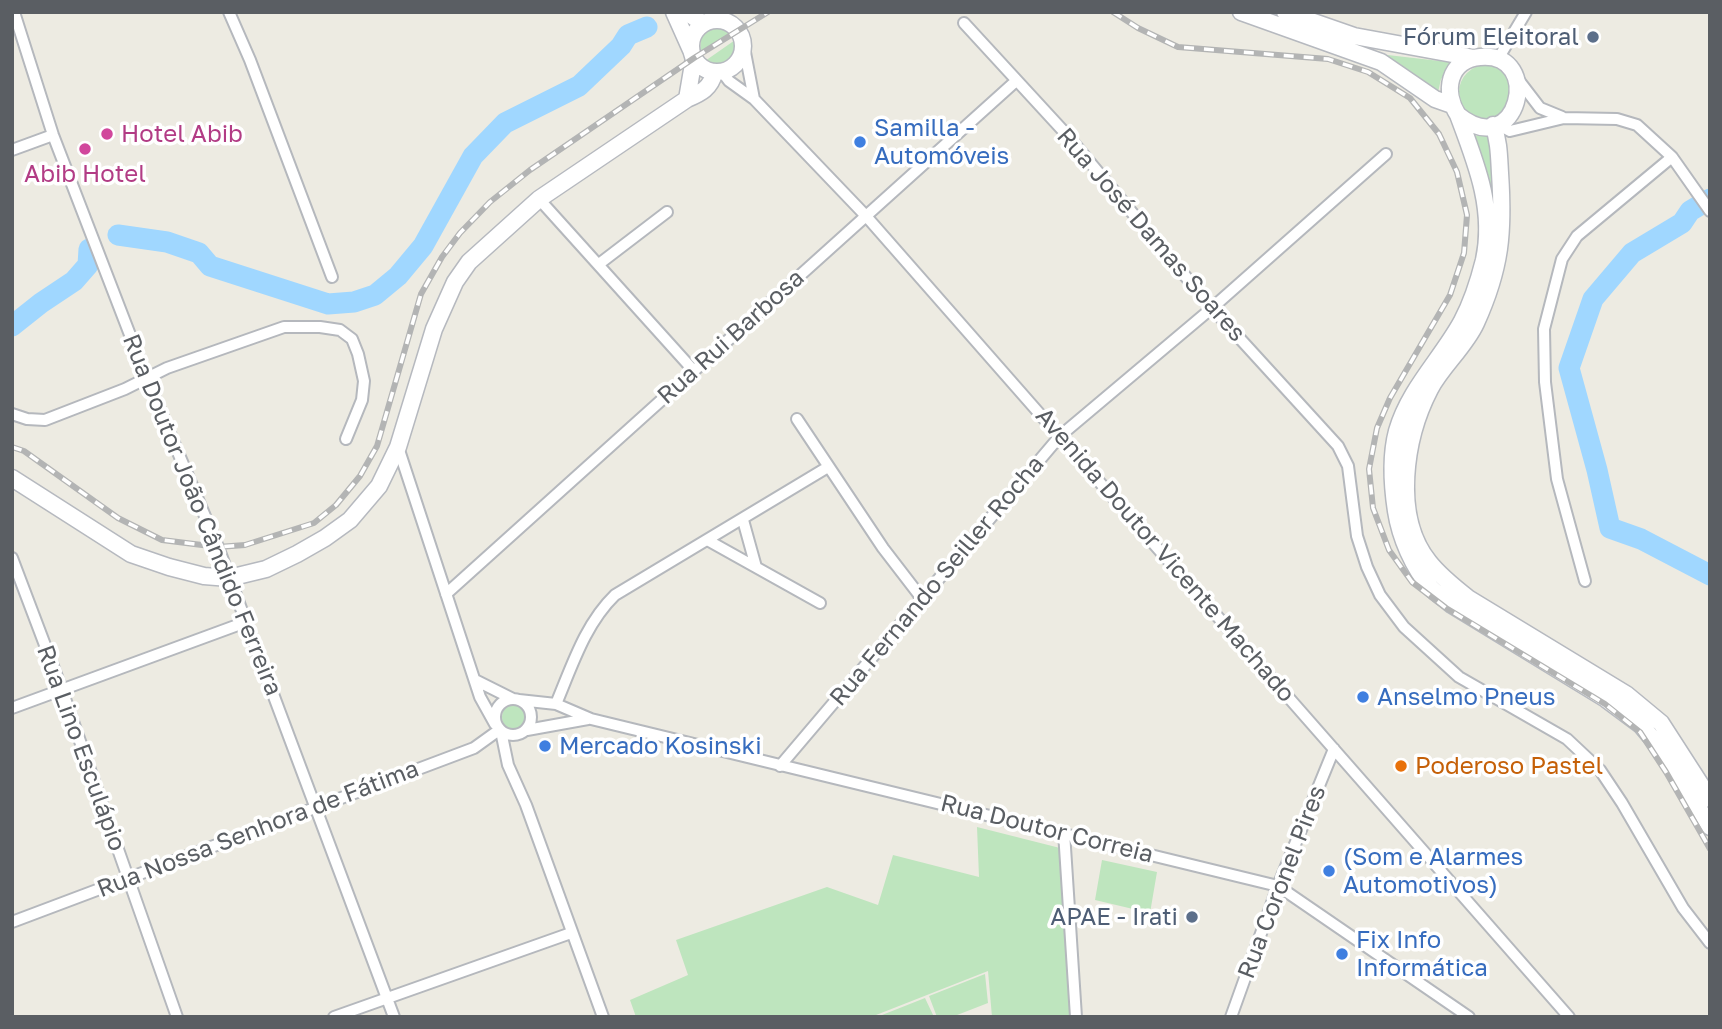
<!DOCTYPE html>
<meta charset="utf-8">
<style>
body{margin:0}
#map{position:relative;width:1722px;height:1029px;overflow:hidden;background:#edebe2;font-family:"Golos Text",sans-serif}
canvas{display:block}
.frame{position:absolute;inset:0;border:14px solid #5a5e63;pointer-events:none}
</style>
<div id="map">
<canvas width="1722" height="1029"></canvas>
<div class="frame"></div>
</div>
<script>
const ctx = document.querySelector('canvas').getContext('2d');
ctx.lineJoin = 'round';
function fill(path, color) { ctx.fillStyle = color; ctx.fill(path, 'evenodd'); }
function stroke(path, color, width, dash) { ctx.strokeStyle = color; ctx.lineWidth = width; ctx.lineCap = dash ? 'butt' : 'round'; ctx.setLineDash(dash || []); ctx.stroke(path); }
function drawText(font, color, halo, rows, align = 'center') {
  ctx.font = font + ' "Golos Text",sans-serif'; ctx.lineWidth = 7; ctx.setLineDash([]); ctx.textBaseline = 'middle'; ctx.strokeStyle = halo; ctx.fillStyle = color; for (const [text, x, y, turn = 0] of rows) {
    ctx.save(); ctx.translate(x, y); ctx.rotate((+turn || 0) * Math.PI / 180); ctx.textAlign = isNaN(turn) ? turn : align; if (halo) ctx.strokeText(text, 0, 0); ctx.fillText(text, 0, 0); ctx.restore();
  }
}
fill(new Path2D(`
 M 716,26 L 728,27 L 732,32 L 700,53 L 701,37 L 709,29 Z
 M 738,38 C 742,54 734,66 717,67 L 705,61 Z
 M 1379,54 L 1457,63 L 1441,79 L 1437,97 Z
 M1459 92a27 27 0 1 1 54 0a27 27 0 1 1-54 0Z
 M 1493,134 L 1492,198 L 1471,136 Z
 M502 717a13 13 0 1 1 26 0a13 13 0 1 1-26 0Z
 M 977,827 L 1064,849 L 1072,1017 L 992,1017 L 988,971 L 871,1017 L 636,1017 L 630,1000 L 688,975 L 676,940 L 827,887 L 878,905 L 893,855 L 979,877 Z
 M 1102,860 L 1157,872 L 1150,913 L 1095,900 Z
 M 985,974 L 988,1003 L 952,1017 L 937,1017 L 929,996 Z
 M 925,998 L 934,1017 L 877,1017 Z`), '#bee5be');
stroke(new Path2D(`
 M 1710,199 L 1690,211 L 1682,223 L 1632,253 L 1593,299 L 1569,368 L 1597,470 L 1610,528 L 1641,539 L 1710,575
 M 118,235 L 167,242 L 199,253 L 210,266 L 328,304 L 354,302 L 375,295 L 398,276 L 423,246 L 473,156 L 505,123 L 579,86 L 621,46 L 628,35 L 647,27
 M 12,326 L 41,303 L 74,281 L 88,265 L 89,249`), '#a0d7ff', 21);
const street = new Path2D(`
 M 14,12 L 53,135 L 147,379 L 218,547 L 394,1017
 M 229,12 L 250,60 L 332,277
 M 964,23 L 1067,135 L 1212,308 L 1338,446 L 1348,466 L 1357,536 L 1367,567 L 1380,595 L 1404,627 L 1459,677 L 1567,739 L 1600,770 L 1622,803 L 1683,908 L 1710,943
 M 744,47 L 754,99
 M 1498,59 L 1526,12
 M 723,73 L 729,81 L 754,99 L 866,216 L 1569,1017
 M 1517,78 L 1540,108 L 1562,117
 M 1497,124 L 1510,131 L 1564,118 L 1617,119 L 1637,125 L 1672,157 L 1710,211
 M 12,150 L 53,135
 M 539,199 L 694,371
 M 599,264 L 667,212
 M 12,414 L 27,419 L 45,420 L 125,389 L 167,368 L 284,327 L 320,327 L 340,330 L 352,339 L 358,354 L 364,381 L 362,400 L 346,439
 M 797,419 L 883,548 L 923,600
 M 398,447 L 480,697 L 495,724
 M 743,520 L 756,567
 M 709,541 L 820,603
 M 12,558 L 62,690 L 177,1017
 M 1585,581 L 1557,479 L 1545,382 L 1544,329 L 1562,259 L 1577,236 L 1672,157
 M 446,594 L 1016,81
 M 475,680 L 513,699
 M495 717a18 18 0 1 1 36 0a18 18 0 1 1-36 0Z
 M 519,700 L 556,704 L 591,719 L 1278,886 L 1469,1017
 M 556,704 C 572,666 585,624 615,595 L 828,467
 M 12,708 L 246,622
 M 527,730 L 588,719
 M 501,731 L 508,765 L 526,805 L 603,1017
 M 780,766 L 1060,436 L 1212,308 L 1386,154
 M 1064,832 L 1076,1017
 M 12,922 L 474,748 L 499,730
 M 334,1017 L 571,933
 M 1231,1017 L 1278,886 L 1334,749`);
const secondary = new Path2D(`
 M 674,12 L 691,50
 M 687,12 L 703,24
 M 1241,12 L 1381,62 L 1435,99 L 1452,105
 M 1285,12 L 1354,36 L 1474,58
 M691 46a26 26 0 1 1 52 0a26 26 0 1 1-52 0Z
 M 687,99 L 694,58
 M 1458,115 C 1518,164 1545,51 1480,57 C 1448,60 1443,92 1458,115 C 1476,163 1495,209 1484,260 C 1479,280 1472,302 1462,321 C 1442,358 1409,389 1397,431 C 1390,457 1392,485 1396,511 C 1400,537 1413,568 1431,588 C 1437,594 1445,599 1452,605 L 1606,699 L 1641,725 L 1668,757 L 1710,827
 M 1493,125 C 1499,141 1499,156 1500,173 C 1504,232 1501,268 1476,323 C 1465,347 1442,366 1430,389 C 1405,437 1392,516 1429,562 C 1440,576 1454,587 1468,598 L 1626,694 L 1661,723 L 1710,799
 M 12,478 L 131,554 L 169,567 L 204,576 L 229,578 L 266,569 L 297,554 L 325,538 L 350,520 L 379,486 L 398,447 L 434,329 L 455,282 L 469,262 L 539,199 L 687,99 C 701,93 711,88 714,73`);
stroke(street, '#b5b8bd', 14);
stroke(secondary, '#b6b9bf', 19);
stroke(street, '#fff', 10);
stroke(secondary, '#fff', 16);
const rail = new Path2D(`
 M 1113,12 L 1138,28 L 1178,47 L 1328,59 L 1368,72 L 1410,98 L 1439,134 L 1457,172 L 1467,215 L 1464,253 L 1450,295 L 1390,398 L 1377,428 L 1369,469 L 1373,508 L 1389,550 L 1412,582 L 1446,608 L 1605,704 L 1640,732 L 1666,772 L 1710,849
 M 12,447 L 24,451 L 118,518 L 162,540 L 218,547 L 245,545 L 314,523 L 336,505 L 360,476 L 377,446 L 421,294 L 442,257 L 460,233 L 490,202 L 530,170 L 694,58 L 768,12`);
stroke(rail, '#b3b4b4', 6);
stroke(rail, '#fff', 3.5, [10]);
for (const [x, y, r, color] of [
 [1593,37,7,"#5c6f8a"],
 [107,134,7,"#d1479c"],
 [860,142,7,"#3f7fe0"],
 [85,149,7,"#d1479c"],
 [1363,697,7,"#3f7fe0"],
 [545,746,7,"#3f7fe0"],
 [1401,766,7,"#e8710a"],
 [1329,871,7,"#3f7fe0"],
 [1192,917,7,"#5c6f8a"],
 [1342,954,7,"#3f7fe0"]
]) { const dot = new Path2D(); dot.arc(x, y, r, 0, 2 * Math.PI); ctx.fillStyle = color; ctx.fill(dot); stroke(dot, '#fff', 2.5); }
drawText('24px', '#4e5e75', '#fff', [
 ["Fórum Eleitoral",1579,37],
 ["APAE - Irati",1178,917]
], 'right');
drawText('24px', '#366cbe', '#fff', [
 ["Samilla -",874,128],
 ["Automóveis",874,156],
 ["Anselmo Pneus",1377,697],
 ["Mercado Kosinski",559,746],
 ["(Som e Alarmes",1343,857],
 ["Automotivos)",1343,885],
 ["Fix Info",1356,940],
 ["Informática",1356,968]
], 'left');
drawText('24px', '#b23c85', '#fff', [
 ["Hotel Abib",121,134],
 ["Abib Hotel",85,174,"center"]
], 'left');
drawText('24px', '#5a5e63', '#fff', [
 ["Rua José Damas Soares",1151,235,49],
 ["Rua Rui Barbosa",731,337,-42],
 ["Rua Doutor João Cândido Ferreira",202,515,68],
 ["Avenida Doutor Vicente Machado",1165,555,49],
 ["Rua Fernando Seiller Rocha",937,581,-50],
 ["Rua Lino Esculápio",81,748,70],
 ["Rua Nossa Senhora de Fátima",258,829,-21],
 ["Rua Doutor Correia",1047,829,14],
 ["Rua Coronel Pires",1282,882,-69]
]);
drawText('24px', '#c56008', '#fff', [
 ["Poderoso Pastel",1415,766]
], 'left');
</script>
